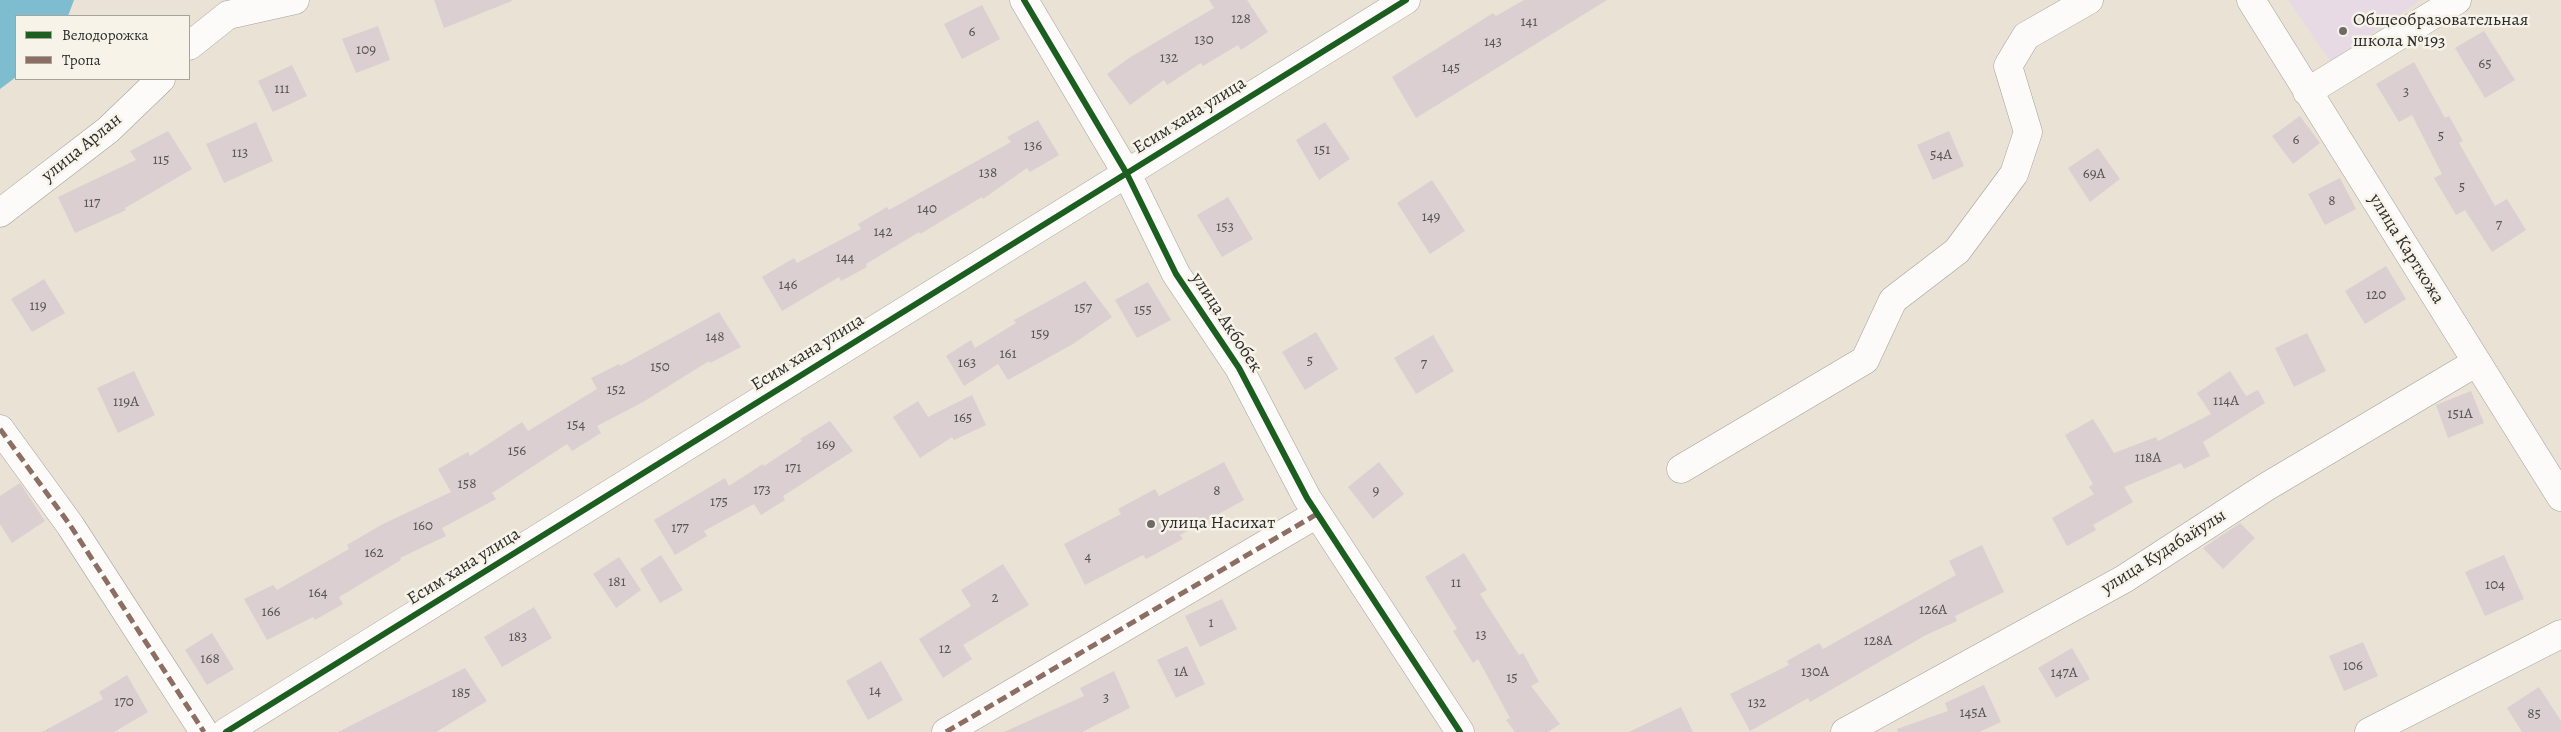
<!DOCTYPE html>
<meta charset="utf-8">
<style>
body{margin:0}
#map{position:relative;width:2561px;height:732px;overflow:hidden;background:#eae2d4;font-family:Alegreya,serif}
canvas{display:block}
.legend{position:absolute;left:15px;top:15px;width:175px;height:65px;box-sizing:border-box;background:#f7f3e8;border:1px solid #a5a39c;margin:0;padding:6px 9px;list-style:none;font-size:15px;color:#2b2b2b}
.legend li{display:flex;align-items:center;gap:10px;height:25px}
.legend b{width:25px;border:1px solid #a5a39c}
</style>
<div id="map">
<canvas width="2561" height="732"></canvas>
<ul class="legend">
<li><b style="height:6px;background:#1b5e20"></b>Велодорожка</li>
<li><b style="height:6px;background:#8d6e63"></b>Тропа</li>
</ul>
</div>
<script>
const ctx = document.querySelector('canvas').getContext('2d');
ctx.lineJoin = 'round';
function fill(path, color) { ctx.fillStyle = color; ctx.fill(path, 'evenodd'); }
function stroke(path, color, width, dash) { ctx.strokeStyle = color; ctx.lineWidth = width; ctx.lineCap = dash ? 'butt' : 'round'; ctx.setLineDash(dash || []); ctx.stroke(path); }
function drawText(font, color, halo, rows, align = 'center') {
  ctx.font = font + ' Alegreya,serif'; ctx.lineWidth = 5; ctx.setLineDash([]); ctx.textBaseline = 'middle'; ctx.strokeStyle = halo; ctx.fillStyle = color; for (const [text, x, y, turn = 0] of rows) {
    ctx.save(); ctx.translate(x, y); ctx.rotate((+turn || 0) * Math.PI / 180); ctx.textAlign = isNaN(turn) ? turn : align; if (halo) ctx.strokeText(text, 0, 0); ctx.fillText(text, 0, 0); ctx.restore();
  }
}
fill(new Path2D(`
 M 2288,0 L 2421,0 L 2331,62 Z`), '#e7dae4');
fill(new Path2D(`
 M 0,0 L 74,0 L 68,16 L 16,16 L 16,77 L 0,89 Z`), '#7ebcd0');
fill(new Path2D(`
 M 434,0 L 511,0 L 512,1 L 444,28 Z
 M 1209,0 L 1247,0 L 1268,32 L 1241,50 L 1238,45 L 1203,66 L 1201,63 L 1167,85 L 1164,80 L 1130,105 L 1107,74 L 1129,58 L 1214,8 Z
 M 1524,0 L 1607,0 L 1416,118 L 1392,77 L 1493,13 L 1496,16 Z
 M 982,5 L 1000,39 L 962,59 L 944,24 Z
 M 378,26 L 390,60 L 356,73 L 342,39 Z
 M 2484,31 L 2515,80 L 2485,98 L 2455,48 Z
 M 2414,62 L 2445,118 L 2449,116 L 2463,141 L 2459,143 L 2495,206 L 2507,199 L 2526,230 L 2492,252 L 2465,210 L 2456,215 L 2434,178 L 2442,174 L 2412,115 L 2399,122 L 2376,84 Z
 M 292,65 L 307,96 L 273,112 L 258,81 Z
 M 2300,116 L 2320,143 L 2293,164 L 2272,136 Z
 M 1038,120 L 1059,155 L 1030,172 L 1027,168 L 983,199 L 982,197 L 920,234 L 919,232 L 866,264 L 867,267 L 841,281 L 839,277 L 782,311 L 762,277 L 794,258 L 797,263 L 861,229 L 858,224 L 887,207 L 889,210 L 1011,142 L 1007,137 Z
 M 256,122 L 273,161 L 224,183 L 206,144 Z
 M 1325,122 L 1350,159 L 1319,180 L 1296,140 Z
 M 168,131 L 192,169 L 125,208 L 126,210 L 75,233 L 58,197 L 136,160 L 130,151 Z
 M 1949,131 L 1964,166 L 1933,180 L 1917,145 Z
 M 2098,148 L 2120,179 L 2090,202 L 2068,168 Z
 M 2340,178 L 2356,209 L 2325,225 L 2308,194 Z
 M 1432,180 L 1465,231 L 1430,254 L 1397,203 Z
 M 1228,197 L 1253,239 L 1222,257 L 1197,215 Z
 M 2386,266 L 2406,299 L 2365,324 L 2345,291 Z
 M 44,279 L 65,313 L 32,332 L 11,299 Z
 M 1085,281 L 1112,317 L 1073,344 L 1008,380 L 998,364 L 964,386 L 946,356 L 971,340 L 975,348 L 1016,323 L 1014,320 Z
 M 1148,282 L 1171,320 L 1137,338 L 1115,300 Z
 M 719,312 L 741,347 L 710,363 L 709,361 L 643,402 L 597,426 L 601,433 L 572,451 L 567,444 L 492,493 L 496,499 L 442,528 L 446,536 L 400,558 L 401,560 L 339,597 L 343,604 L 315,620 L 313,617 L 267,640 L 244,599 L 273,585 L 277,590 L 349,549 L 347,545 L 383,524 L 451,492 L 438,469 L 468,452 L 470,456 L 522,422 L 528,431 L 597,389 L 591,378 L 619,364 L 620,366 Z
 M 1316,332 L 1338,369 L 1305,390 L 1282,352 Z
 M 2307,333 L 2326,371 L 2294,387 L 2275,348 Z
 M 1433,335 L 1454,371 L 1416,394 L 1394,358 Z
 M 134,371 L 155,415 L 118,433 L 97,388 Z
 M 2230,371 L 2246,396 L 2258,390 L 2265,403 L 2203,442 L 2210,456 L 2184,469 L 2181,463 L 2124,487 L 2133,502 L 2093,525 L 2096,530 L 2067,546 L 2052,518 L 2094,494 L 2089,487 L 2093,484 L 2065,435 L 2093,419 L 2114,453 L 2156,437 L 2158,441 L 2211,414 L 2197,393 Z
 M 2471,391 L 2484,423 L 2448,438 L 2436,405 Z
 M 972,395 L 986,425 L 954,440 L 952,437 L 920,458 L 893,417 L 918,401 L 928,417 Z
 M 830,421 L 853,451 L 783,496 L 785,500 L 761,515 L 754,504 L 704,531 L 707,536 L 675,555 L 654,520 L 725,478 L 729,486 L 763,464 L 764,466 L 802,441 L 800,439 Z
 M 1224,462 L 1244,500 L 1180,535 L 1183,539 L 1146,559 L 1143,555 L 1085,585 L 1064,544 L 1121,514 L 1118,509 L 1155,489 L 1159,496 Z
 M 1379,462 L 1404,494 L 1373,519 L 1348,487 Z
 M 20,483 L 45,521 L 12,543 L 0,524 L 0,496 Z
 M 2240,523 L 2255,538 L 2223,569 L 2203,548 Z
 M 1982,545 L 2004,592 L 1955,616 L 1957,621 L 1926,635 L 1810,702 L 1808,698 L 1750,731 L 1730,694 L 1789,665 L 1787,661 L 1819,643 L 1823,649 L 1956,575 L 1949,561 Z
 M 1464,553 L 1487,590 L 1480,594 L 1519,655 L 1523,653 L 1539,682 L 1531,686 L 1560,724 L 1548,732 L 1515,732 L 1506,720 L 1510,718 L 1478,659 L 1473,663 L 1453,631 L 1457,629 L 1425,577 Z
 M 661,555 L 683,590 L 660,603 L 640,569 Z
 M 2504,555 L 2524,599 L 2485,616 L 2465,572 Z
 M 619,557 L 641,590 L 616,608 L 593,574 Z
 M 1003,564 L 1029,605 L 963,645 L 972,659 L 943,678 L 919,639 L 971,606 L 961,590 Z
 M 1222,599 L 1237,629 L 1200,647 L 1185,616 Z
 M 534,607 L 552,638 L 502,667 L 484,637 Z
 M 212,633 L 234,669 L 207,685 L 185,650 Z
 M 2363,642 L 2378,676 L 2344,691 L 2329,656 Z
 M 1187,646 L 1205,684 L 1176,698 L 1157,660 Z
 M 2072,648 L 2090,679 L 2056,698 L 2038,668 Z
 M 881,661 L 903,700 L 868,720 L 846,681 Z
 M 465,668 L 487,701 L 436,732 L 338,732 Z
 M 1114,671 L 1130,708 L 1082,732 L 1004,732 L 1084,696 L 1080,688 Z
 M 127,675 L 148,712 L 114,732 L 42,732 L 103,699 L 99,692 Z
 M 1984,685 L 2001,722 L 1979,732 L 1898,732 L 1897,729 L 1948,711 L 1945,703 Z
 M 2539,687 L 2561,721 L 2561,732 L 2522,732 L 2507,708 Z
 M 1681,707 L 1693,732 L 1629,732 Z`), '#dbcfd1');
const minor = new Path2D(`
 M 1024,0 L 1127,174 L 1176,274 L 1239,368 L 1307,498 L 1460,732
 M 2251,0 L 2561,497
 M 189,46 L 228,15 L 295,0
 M 2307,92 L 2457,0
 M 0,213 L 108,130 L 161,79
 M 0,429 L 70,525 L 204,732
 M 1681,469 L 1865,360 L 1893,300 L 1957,251 L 2014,174 L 2028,132 L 2008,66 L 2026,36 L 2089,0
 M 226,732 L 1406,0
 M 946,732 L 1317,514
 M 1845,732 L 2124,579 L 2266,487 L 2477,362
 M 2369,732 L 2561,634`);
stroke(minor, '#a5a199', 29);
stroke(minor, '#fcfbf9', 28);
stroke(new Path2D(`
 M 0,429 L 70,525 L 204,732
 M 946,732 L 1317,514`), '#8d6e63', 5, [10, 5]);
stroke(new Path2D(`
 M 1024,0 L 1127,174 L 1176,274 L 1239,368 L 1307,498 L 1460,732
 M 226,732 L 1406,0`), '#1b5e20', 6);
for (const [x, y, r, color] of [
 [2343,31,5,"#6e6b66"],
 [1151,524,5,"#6e6b66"]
]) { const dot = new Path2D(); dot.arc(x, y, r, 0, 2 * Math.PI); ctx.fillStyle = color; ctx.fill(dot); stroke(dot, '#f7f3e8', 2); }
drawText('15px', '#575454', null, [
 ["128",1241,19],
 ["141",1529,22],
 ["6",972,32],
 ["130",1204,40],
 ["143",1493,42],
 ["109",366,50],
 ["132",1169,58],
 ["65",2485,64],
 ["145",1451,68],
 ["111",282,89],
 ["3",2406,92],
 ["5",2441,136],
 ["6",2296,140],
 ["136",1033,146],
 ["151",1322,150],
 ["113",240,153],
 ["54А",1941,155],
 ["115",161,160],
 ["138",988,173],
 ["69А",2094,174],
 ["5",2462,187],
 ["8",2332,201],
 ["117",92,203],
 ["140",927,209],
 ["149",1431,217],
 ["7",2499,225],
 ["153",1225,227],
 ["142",883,232],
 ["144",845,258],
 ["146",788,285],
 ["120",2376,295],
 ["119",38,306],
 ["157",1083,308],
 ["155",1143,310],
 ["159",1040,334],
 ["148",715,337],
 ["161",1008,354],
 ["5",1310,361],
 ["163",967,363],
 ["7",1424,364],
 ["150",660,367],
 ["152",616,390],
 ["114А",2226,401],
 ["119А",126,402],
 ["151А",2460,414],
 ["165",963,418],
 ["154",576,425],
 ["169",826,445],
 ["156",517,451],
 ["118А",2148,458],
 ["171",793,468],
 ["158",467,484],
 ["173",762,490],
 ["8",1217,491],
 ["9",1376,491],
 ["175",719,502],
 ["160",423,526],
 ["177",680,528],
 ["162",374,553],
 ["4",1088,557],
 ["181",617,582],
 ["11",1456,583],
 ["104",2495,585],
 ["164",318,593],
 ["2",995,598],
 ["126А",1933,610],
 ["166",271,612],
 ["1",1211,623],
 ["13",1481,635],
 ["183",518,637],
 ["128А",1878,641],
 ["12",945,649],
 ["168",210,659],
 ["106",2353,666],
 ["1А",1181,672],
 ["130А",1815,672],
 ["147А",2064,673],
 ["15",1512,678],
 ["14",875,691],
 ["185",461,693],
 ["3",1106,698],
 ["170",124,702],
 ["132",1757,703],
 ["145А",1973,713],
 ["85",2534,714]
]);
drawText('18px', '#2b2b2b', '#f7f3e8', [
 ["Общеобразовательная",2353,21],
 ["школа №193",2353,42],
 ["улица Насихат",1161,524]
], 'left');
drawText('18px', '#2b2b2b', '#f7f3e8', [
 ["Есим хана улица",1190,116,-32],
 ["улица Арлан",82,148,-39],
 ["улица Карткожа",2406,249,58],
 ["улица Акбобек",1226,323,57],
 ["Есим хана улица",808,353,-32],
 ["улица Кудабайулы",2164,552,-32],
 ["Есим хана улица",464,567,-32]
]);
</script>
